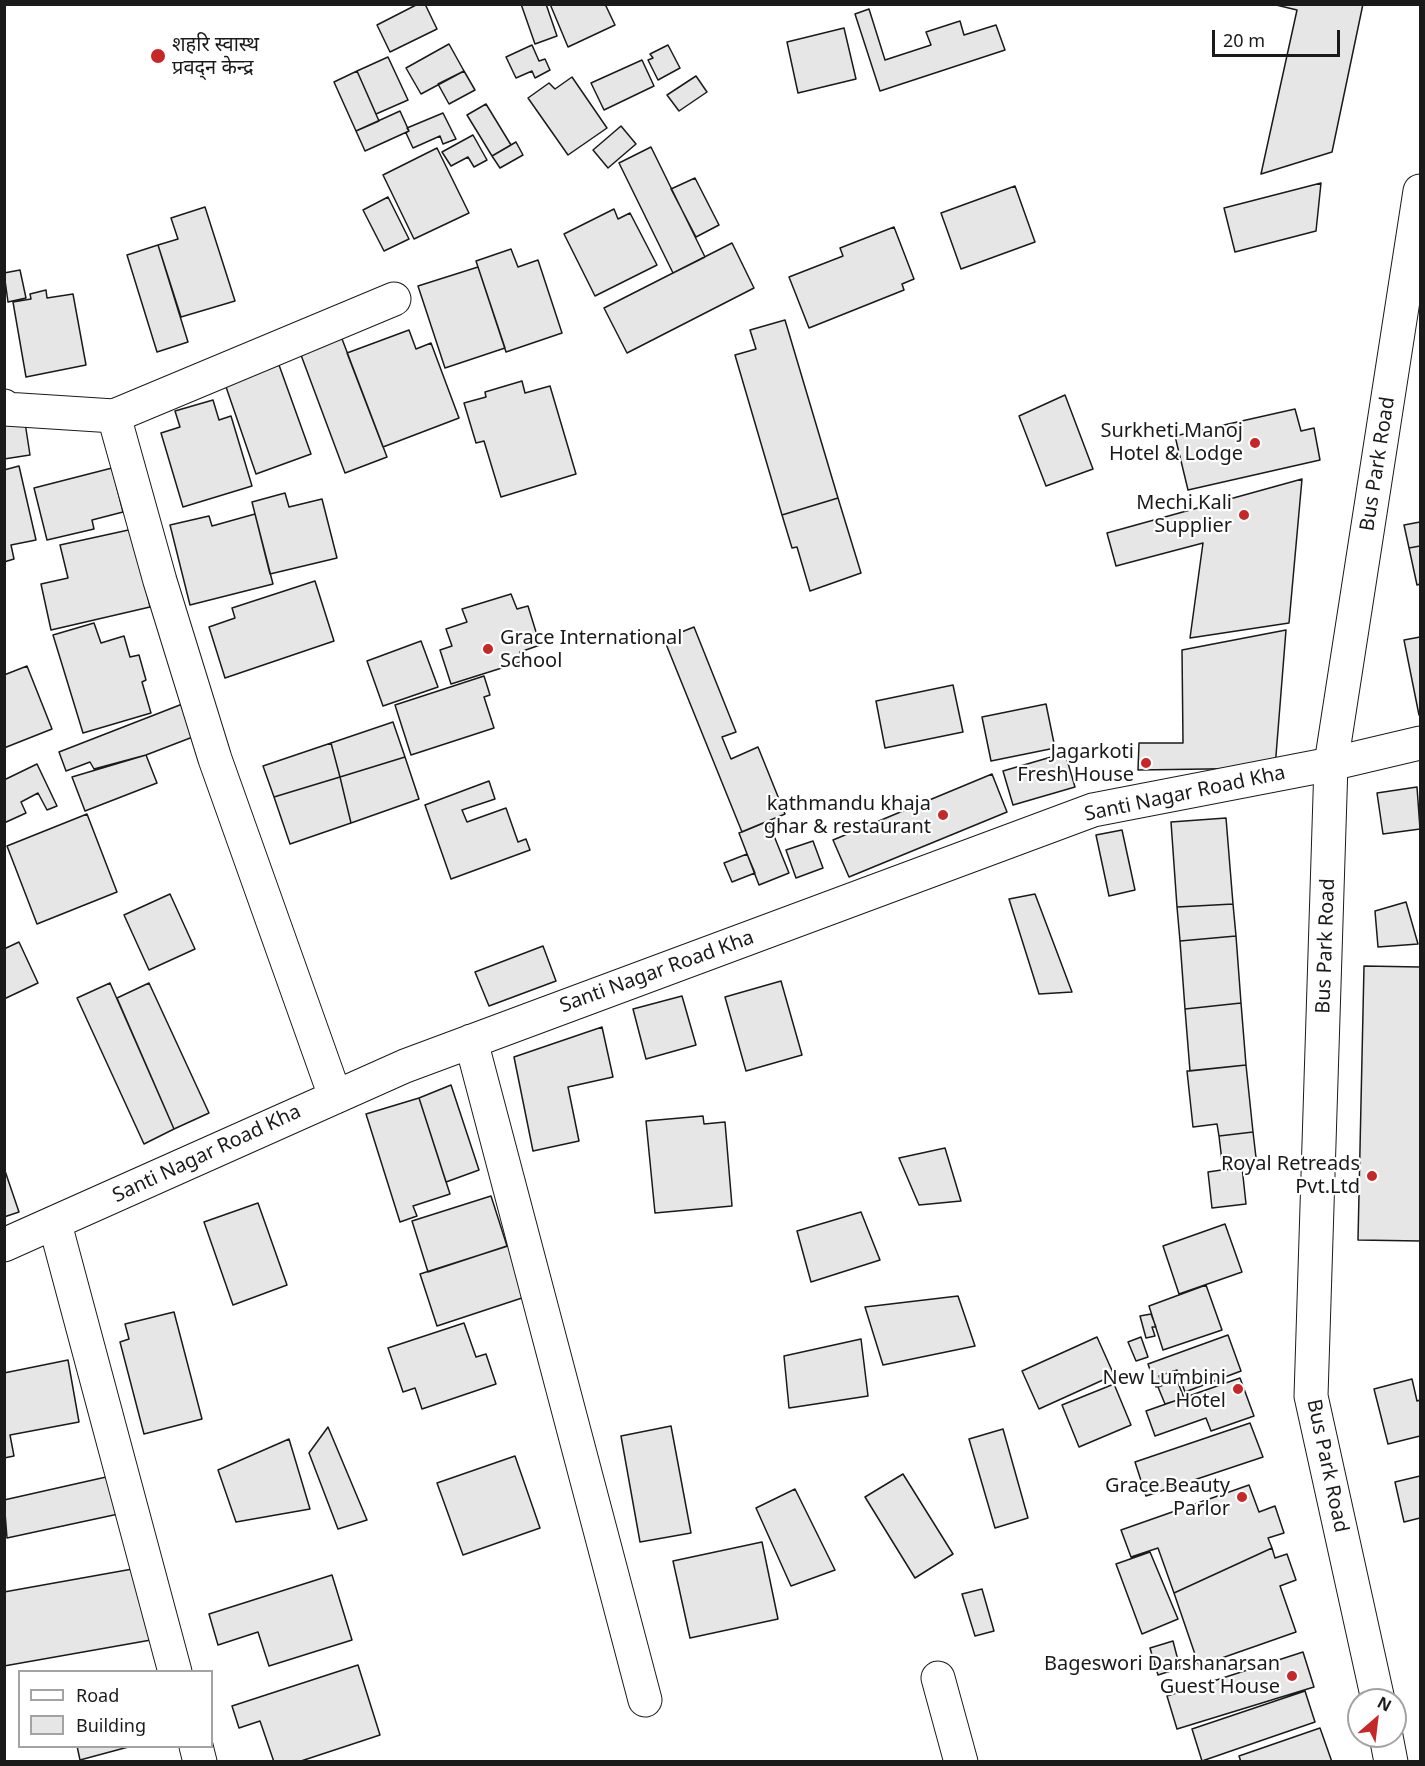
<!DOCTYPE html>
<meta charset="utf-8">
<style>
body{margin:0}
#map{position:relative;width:1425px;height:1766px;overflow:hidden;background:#fff;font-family:"Noto Sans",sans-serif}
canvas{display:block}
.frame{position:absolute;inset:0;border:6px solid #1a1a1a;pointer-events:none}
.legend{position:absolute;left:18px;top:1670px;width:195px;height:78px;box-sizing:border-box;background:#fff;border:2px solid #a3a3a3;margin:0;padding:8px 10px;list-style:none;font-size:18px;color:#1a1a1a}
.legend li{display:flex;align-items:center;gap:12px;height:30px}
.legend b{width:30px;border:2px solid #a3a3a3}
.north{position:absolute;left:1347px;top:1688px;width:60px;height:60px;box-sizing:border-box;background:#fff;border:2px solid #a3a3a3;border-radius:50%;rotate:28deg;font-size:16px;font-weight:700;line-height:24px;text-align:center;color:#1a1a1a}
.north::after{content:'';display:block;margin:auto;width:21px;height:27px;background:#c62828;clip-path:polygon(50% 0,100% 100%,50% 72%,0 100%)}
.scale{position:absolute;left:1212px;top:30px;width:128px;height:27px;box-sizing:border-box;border:3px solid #1a1a1a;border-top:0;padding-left:8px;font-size:18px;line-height:21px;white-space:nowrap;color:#1a1a1a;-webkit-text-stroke:4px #fff;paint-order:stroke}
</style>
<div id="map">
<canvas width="1425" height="1766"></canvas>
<div class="frame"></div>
<ul class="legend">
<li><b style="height:8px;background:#fff"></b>Road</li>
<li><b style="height:16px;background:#e6e6e6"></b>Building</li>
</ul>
<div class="north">N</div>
<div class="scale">20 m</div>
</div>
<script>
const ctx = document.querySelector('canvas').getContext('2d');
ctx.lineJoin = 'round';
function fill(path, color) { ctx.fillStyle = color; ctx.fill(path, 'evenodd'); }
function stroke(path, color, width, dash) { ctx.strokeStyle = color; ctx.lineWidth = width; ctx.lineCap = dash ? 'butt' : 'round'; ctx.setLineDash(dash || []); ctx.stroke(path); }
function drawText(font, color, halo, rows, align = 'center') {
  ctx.font = font + ' "Noto Sans","Noto Sans Devanagari",sans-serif'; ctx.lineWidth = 4.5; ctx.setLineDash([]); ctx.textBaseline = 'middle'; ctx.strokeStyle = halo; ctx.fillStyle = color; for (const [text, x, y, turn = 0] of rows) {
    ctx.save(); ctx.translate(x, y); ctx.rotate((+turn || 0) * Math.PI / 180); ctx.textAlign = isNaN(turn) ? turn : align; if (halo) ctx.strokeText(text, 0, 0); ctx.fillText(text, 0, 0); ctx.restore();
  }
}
const building = new Path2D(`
 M 418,4 L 425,4 L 437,29 L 390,52 L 377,25 Z
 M 521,4 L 546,4 L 557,36 L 535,44 Z
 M 550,4 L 605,4 L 615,25 L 568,47 Z
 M 1272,4 L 1363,4 L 1332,152 L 1261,174 L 1297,10 Z
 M 869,9 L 885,60 L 931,45 L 926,32 L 960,21 L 964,35 L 996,25 L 1005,50 L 880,91 L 855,14 Z
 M 844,28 L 856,79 L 798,93 L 787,42 Z
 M 449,44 L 464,71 L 421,94 L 406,68 Z
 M 532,45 L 539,61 L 545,59 L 550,70 L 535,78 L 532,71 L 516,78 L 506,57 Z
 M 668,45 L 680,68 L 658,80 L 648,60 L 653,58 L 650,54 Z
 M 388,57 L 408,100 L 376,114 L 357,71 Z
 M 642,60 L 654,86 L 604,110 L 591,83 Z
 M 357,71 L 379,121 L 356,131 L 334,82 Z
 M 464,71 L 475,90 L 449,104 L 438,84 Z
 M 696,76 L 707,92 L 679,111 L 667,95 Z
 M 572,77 L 607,128 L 568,155 L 528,98 L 549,83 L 555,89 Z
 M 486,104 L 511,145 L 492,156 L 467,115 Z
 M 400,111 L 409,131 L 365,151 L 356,131 Z
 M 443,113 L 456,139 L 443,144 L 440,136 L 413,148 L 406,133 L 409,131 L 407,128 Z
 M 621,126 L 636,144 L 608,168 L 593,150 Z
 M 473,135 L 487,160 L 474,167 L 468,157 L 451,166 L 442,152 Z
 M 516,142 L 523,155 L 500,168 L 492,156 Z
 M 651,147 L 705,257 L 673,273 L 619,163 Z
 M 437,148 L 469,213 L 414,239 L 383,175 Z
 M 695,178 L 719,225 L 696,237 L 671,189 Z
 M 1321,183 L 1316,231 L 1235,252 L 1224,208 Z
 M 1015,186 L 1035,242 L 961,269 L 941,213 Z
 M 388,197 L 409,239 L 384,251 L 363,210 Z
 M 205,207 L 235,301 L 181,317 L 158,245 L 178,239 L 171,218 Z
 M 614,209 L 618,219 L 630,213 L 657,265 L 595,296 L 564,234 Z
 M 894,227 L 914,279 L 902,284 L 904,290 L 809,328 L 789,277 L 843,256 L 840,248 Z
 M 732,243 L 754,288 L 627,353 L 604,308 Z
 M 158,245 L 188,342 L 157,352 L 127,255 Z
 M 511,249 L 518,267 L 538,260 L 562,333 L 506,352 L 476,261 Z
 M 478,267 L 505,348 L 445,368 L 418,286 Z
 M 20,270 L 26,298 L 8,302 L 4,273 Z
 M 46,290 L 47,298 L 73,294 L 86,365 L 26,377 L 13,302 L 31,299 L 30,294 Z
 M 785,320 L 838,498 L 782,515 L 735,355 L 756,349 L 750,330 Z
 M 409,330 L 416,349 L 431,343 L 459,418 L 383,447 L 347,353 Z
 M 339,331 L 387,457 L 345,473 L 298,347 Z
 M 279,365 L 311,454 L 256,474 L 225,384 Z
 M 522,381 L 525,393 L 550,386 L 576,474 L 501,497 L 484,441 L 476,443 L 464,403 L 486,397 L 485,392 Z
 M 1065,395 L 1093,469 L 1046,486 L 1019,416 Z
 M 213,400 L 219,420 L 231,416 L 252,486 L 183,507 L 161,433 L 180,427 L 175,411 Z
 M 1295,409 L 1301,431 L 1314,428 L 1320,460 L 1188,490 L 1175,436 Z
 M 24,416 L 30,455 L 4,459 L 4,419 Z
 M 19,466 L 36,540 L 11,545 L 14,559 L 4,562 L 4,470 Z
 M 112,468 L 123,512 L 92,520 L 94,529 L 47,540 L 34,488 Z
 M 1302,479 L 1289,623 L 1190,638 L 1203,543 L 1116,566 L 1107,533 Z
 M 285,493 L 289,507 L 322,499 L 337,558 L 270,574 L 252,502 Z
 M 838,498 L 861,573 L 810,591 L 797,547 L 792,548 L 782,515 Z
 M 255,514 L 273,584 L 190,605 L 170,525 L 209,516 L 212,526 Z
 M 1420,522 L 1420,546 L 1409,548 L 1404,525 Z
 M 133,529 L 150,607 L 51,630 L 41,584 L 68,578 L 60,545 Z
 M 1420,546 L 1420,584 L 1417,585 L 1409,548 Z
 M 315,581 L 334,641 L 225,678 L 209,627 L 235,618 L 232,608 Z
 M 511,594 L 517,609 L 528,606 L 540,645 L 520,652 L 524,661 L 451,684 L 440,650 L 452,646 L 446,629 L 467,622 L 462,609 Z
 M 94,623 L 101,643 L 124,636 L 130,657 L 139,655 L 146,680 L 142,682 L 151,713 L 83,733 L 53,635 Z
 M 694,627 L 736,732 L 722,737 L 731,759 L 758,747 L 785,814 L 742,832 L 664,639 Z
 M 1286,630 L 1275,768 L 1138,770 L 1139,743 L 1183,743 L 1182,650 Z
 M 1420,637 L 1420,714 L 1419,715 L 1404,640 Z
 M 421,641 L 438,687 L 383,706 L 367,661 Z
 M 27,666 L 52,729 L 4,748 L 4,675 Z
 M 484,676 L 490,695 L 484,697 L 494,728 L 411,755 L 395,705 Z
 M 953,685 L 963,732 L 885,748 L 876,701 Z
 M 185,703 L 198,735 L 146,755 L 94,769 L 90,762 L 66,771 L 59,752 Z
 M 1046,704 L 1055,748 L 991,761 L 982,717 Z
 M 393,722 L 405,757 L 340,777 L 331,743 Z
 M 331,743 L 340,777 L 274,797 L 263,766 Z
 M 1065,753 L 1075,787 L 1013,805 L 1003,771 Z
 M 146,755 L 157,783 L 85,811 L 72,777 Z
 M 405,757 L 419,799 L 351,823 L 340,777 Z
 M 37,764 L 57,806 L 47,810 L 38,793 L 21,802 L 26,813 L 4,823 L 4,780 Z
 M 992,774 L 1007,812 L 849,877 L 833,840 Z
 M 340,777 L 351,823 L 290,844 L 274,797 Z
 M 489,781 L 495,799 L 462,810 L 467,822 L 506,808 L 518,842 L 526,839 L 530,850 L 451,879 L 425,805 Z
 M 1417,787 L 1420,829 L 1383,834 L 1377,793 Z
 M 87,814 L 117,892 L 37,924 L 7,846 Z
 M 1226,818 L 1233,904 L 1177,907 L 1171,822 Z
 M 768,821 L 789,873 L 759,885 L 739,833 Z
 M 1122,830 L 1135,890 L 1109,896 L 1096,835 Z
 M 813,841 L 823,868 L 796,878 L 786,850 Z
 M 747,854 L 755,873 L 732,882 L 724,863 Z
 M 170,894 L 195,949 L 149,970 L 124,915 Z
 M 1035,894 L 1072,992 L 1039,994 L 1009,899 Z
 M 1406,902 L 1418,944 L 1378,947 L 1375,911 Z
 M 1233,904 L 1236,936 L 1180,941 L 1177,907 Z
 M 1236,936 L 1241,1003 L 1185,1009 L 1180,941 Z
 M 19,942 L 38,983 L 4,999 L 4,949 Z
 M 543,946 L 556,981 L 489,1006 L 475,972 Z
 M 1364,966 L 1420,967 L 1420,1241 L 1358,1240 Z
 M 781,981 L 802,1055 L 746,1071 L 725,997 Z
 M 110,983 L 174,1129 L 144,1144 L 77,998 Z
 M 149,983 L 209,1113 L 174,1129 L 117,998 Z
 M 682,996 L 696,1045 L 646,1059 L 633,1009 Z
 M 1241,1003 L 1246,1065 L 1190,1071 L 1185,1009 Z
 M 602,1027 L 613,1077 L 568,1087 L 579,1141 L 533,1151 L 514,1057 Z
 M 1246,1065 L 1253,1132 L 1219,1136 L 1217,1124 L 1193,1127 L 1187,1071 Z
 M 451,1085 L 479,1170 L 446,1182 L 419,1098 Z
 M 419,1098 L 450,1194 L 413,1206 L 417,1216 L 400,1222 L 366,1114 Z
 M 703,1116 L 704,1124 L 725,1122 L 732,1206 L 655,1213 L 646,1121 Z
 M 1253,1132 L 1257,1166 L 1223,1170 L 1219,1136 Z
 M 945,1148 L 961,1201 L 919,1205 L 899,1158 Z
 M 1242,1167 L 1246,1204 L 1212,1208 L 1208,1172 Z
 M 4,1168 L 19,1212 L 4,1217 Z
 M 491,1196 L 507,1246 L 428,1272 L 412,1221 Z
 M 258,1203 L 287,1285 L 233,1305 L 204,1222 Z
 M 861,1212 L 880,1260 L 811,1282 L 797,1231 Z
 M 1225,1224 L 1242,1272 L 1179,1294 L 1163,1246 Z
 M 511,1245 L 528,1296 L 437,1326 L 420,1274 Z
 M 1206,1285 L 1222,1330 L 1163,1350 L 1149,1306 Z
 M 958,1296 L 975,1346 L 883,1365 L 865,1307 Z
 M 174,1312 L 202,1419 L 144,1434 L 120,1342 L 129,1339 L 125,1324 Z
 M 1151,1314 L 1156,1327 L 1152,1327 L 1155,1336 L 1146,1338 L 1140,1316 Z
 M 464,1323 L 476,1357 L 486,1354 L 496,1384 L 422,1409 L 415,1388 L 403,1392 L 388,1348 Z
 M 1228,1335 L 1241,1371 L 1185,1392 L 1177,1370 L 1159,1376 L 1162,1385 L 1156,1387 L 1148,1364 Z
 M 1097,1337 L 1114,1375 L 1039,1409 L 1022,1371 Z
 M 1141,1337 L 1148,1357 L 1136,1361 L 1128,1342 Z
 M 861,1339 L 868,1396 L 789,1408 L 784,1356 Z
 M 68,1360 L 79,1422 L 10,1435 L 14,1456 L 4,1458 L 4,1373 Z
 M 1240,1378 L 1254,1416 L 1211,1431 L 1206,1418 L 1155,1436 L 1146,1411 Z
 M 1412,1379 L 1417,1401 L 1420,1400 L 1420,1436 L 1388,1444 L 1374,1389 Z
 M 1177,1380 L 1184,1398 L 1165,1404 L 1158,1387 Z
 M 1114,1384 L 1131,1425 L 1079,1447 L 1062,1405 Z
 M 1250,1423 L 1263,1457 L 1146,1496 L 1135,1462 Z
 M 671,1426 L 691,1533 L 640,1542 L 621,1436 Z
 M 328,1427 L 367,1520 L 338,1529 L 309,1453 Z
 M 1003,1429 L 1028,1518 L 995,1528 L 969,1439 Z
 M 289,1439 L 310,1509 L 236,1522 L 218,1470 Z
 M 515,1456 L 540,1528 L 463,1555 L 437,1483 Z
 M 903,1474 L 953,1554 L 915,1578 L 865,1497 Z
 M 115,1475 L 123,1513 L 7,1538 L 4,1500 Z
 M 1420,1476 L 1420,1518 L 1404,1522 L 1395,1482 Z
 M 1249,1485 L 1259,1512 L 1275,1506 L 1284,1533 L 1268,1538 L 1272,1548 L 1174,1593 L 1158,1548 L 1131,1557 L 1121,1530 Z
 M 795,1489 L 835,1570 L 791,1586 L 756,1508 Z
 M 762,1542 L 778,1619 L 690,1638 L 673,1561 Z
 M 1272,1548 L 1275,1558 L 1287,1554 L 1296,1580 L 1280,1586 L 1296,1632 L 1199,1666 L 1174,1593 Z
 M 1150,1552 L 1178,1619 L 1142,1634 L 1116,1564 Z
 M 138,1568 L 151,1640 L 4,1666 L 4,1592 Z
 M 332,1575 L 352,1640 L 269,1666 L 258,1632 L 218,1645 L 209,1614 Z
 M 982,1589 L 994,1631 L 975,1636 L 962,1594 Z
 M 1173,1641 L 1180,1668 L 1158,1675 L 1150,1648 Z
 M 1303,1652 L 1314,1687 L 1177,1729 L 1167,1696 Z
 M 358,1665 L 380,1735 L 298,1762 L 274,1762 L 260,1721 L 239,1728 L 232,1706 Z
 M 1305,1691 L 1315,1722 L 1202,1761 L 1192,1729 Z
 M 1320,1728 L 1332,1762 L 1241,1762 L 1239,1756 Z
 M 77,1746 L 132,1746 L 80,1760 Z`);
fill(building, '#e6e6e6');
stroke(building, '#1a1a1a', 1.5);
const minor = new Path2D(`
 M 4,406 L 5,409 L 114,416
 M 471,1041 L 645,1700
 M 335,1096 L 215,759 L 160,581 L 114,416 L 394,299
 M 55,1224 L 175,1672
 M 4,1245 L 405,1066 L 1093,810 L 1331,764 L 1420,743
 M 938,1678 L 961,1762
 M 196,1746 L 200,1762`);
const secondary = new Path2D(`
 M 1378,1700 L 1311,1396 L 1331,764 L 1420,191
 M 1386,1736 L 1391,1762`);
stroke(minor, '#1a1a1a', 35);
stroke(secondary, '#1a1a1a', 35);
stroke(minor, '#fff', 33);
stroke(secondary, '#fff', 33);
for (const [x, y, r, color] of [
 [158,56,8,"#c62828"],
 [1255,443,6,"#c62828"],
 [1244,515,6,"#c62828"],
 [488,649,6,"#c62828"],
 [1146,763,6,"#c62828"],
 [943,815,6,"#c62828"],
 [1372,1176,6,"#c62828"],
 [1238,1389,6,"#c62828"],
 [1242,1497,6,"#c62828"],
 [1292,1676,6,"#c62828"]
]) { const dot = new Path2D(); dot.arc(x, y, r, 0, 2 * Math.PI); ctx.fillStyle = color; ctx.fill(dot); stroke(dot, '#fff', 2); }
drawText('20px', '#1a1a1a', '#fff', [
 ["शहरि स्वास्थ",172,45,"left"],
 ["प्रवद्न केन्द्र",172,68,"left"],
 ["Surkheti Manoj",1243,431],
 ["Hotel & Lodge",1243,454],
 ["Mechi Kali",1232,503],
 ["Supplier",1232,526],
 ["Grace International",500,638,"left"],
 ["School",500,661,"left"],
 ["Jagarkoti",1134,752],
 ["Fresh House",1134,775],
 ["kathmandu khaja",931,804],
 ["ghar & restaurant",931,827],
 ["Royal Retreads",1360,1164],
 ["Pvt.Ltd",1360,1187],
 ["New Lumbini",1226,1378],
 ["Hotel",1226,1401],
 ["Grace Beauty",1230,1486],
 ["Parlor",1230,1509],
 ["Bageswori Darshanarsan",1280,1664],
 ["Guest House",1280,1687]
], 'right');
drawText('20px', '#1a1a1a', '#fff', [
 ["Bus Park Road",1378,464,-81],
 ["Santi Nagar Road Kha",1185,794,-12],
 ["Bus Park Road",1326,946,-88],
 ["Santi Nagar Road Kha",657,972,-20],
 ["Santi Nagar Road Kha",207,1154,-25],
 ["Bus Park Road",1327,1466,78]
]);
</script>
